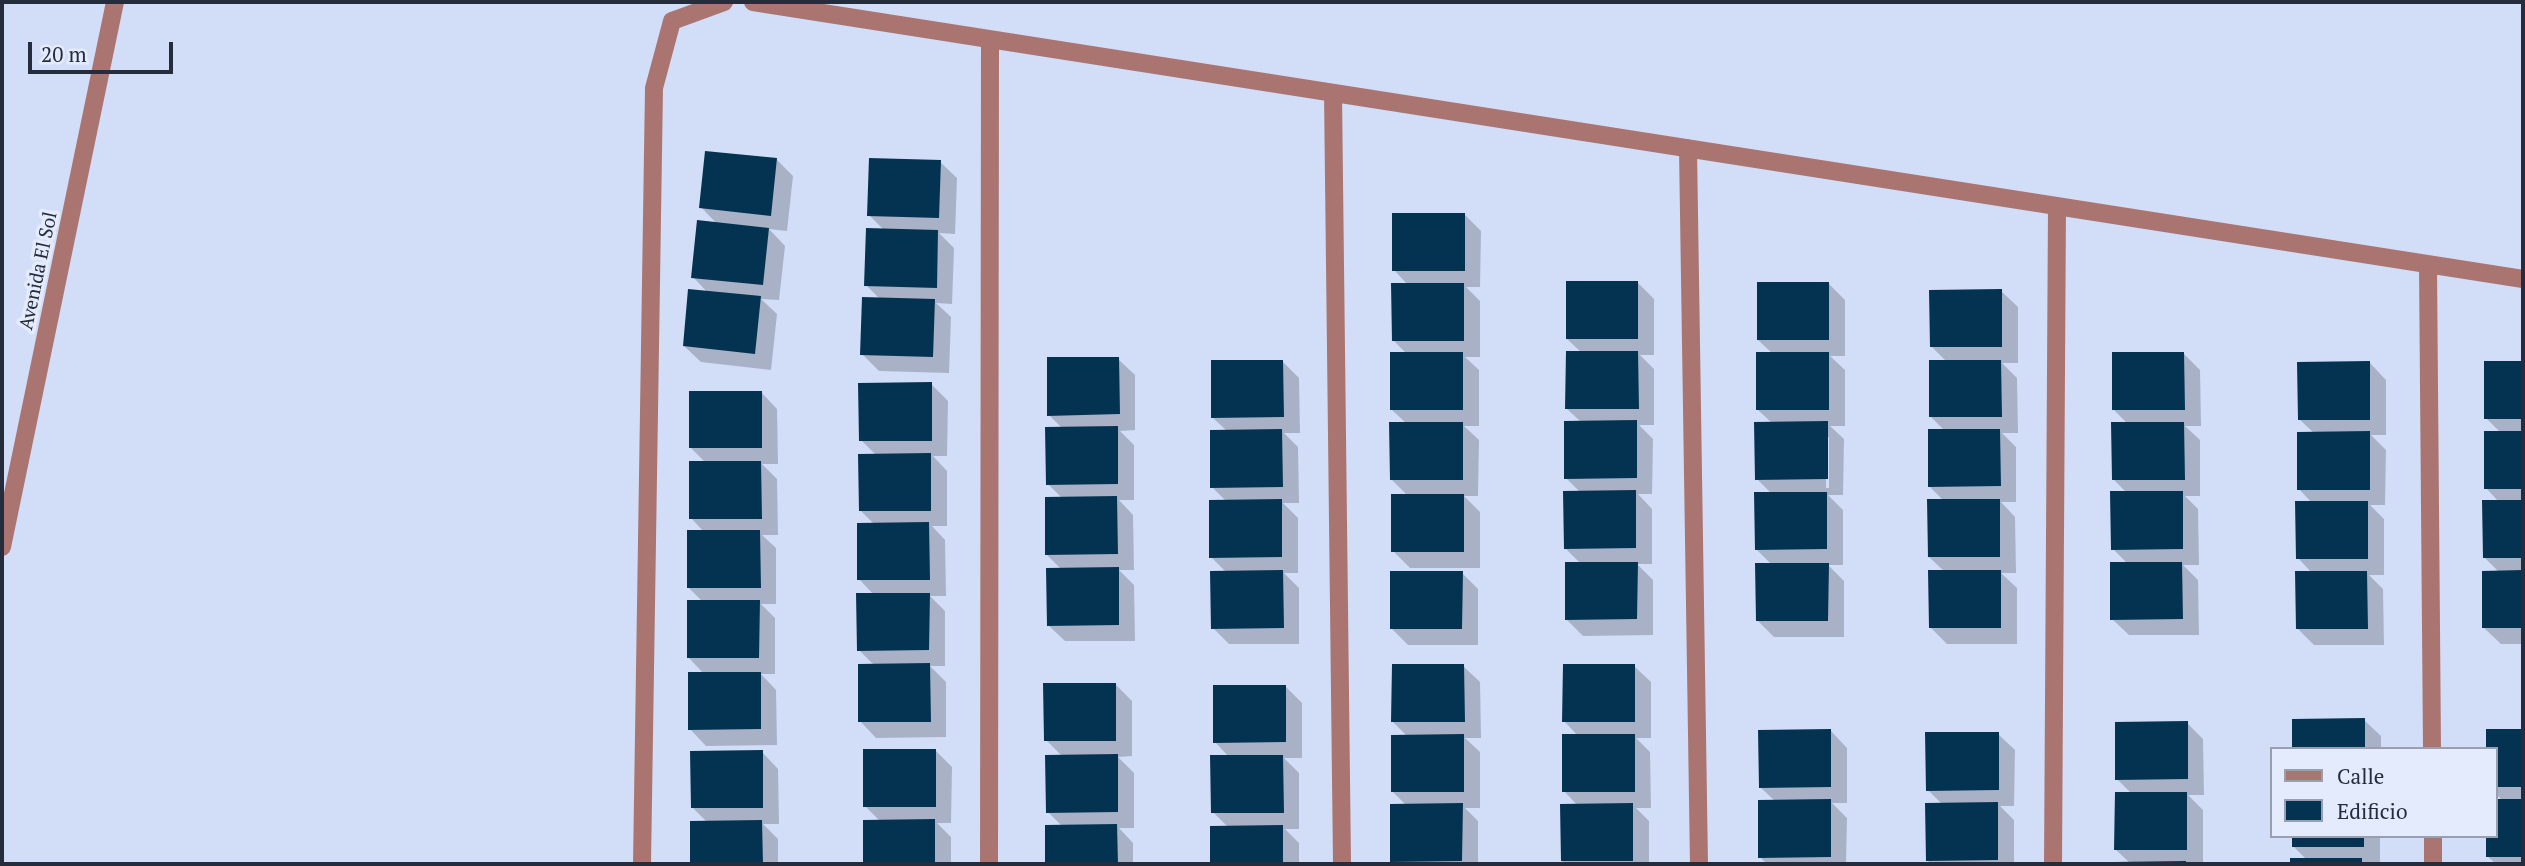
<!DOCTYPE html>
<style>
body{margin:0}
#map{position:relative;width:2525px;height:866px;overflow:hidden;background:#d2def8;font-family:"PT Serif",serif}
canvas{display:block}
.frame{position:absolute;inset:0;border:4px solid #252d3d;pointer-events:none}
.legend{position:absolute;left:2270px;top:747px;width:228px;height:91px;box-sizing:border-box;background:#e3ebfd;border:2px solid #979fb0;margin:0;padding:9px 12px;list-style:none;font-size:21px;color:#252d3d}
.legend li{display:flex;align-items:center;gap:14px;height:35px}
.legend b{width:35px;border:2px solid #979fb0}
.scale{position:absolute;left:28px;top:42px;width:145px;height:32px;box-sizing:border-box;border:4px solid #252d3d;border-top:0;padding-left:9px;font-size:21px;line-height:24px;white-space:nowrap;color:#252d3d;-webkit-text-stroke:5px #e3ebfd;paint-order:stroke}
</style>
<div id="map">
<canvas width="2525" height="866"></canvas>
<div class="frame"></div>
<ul class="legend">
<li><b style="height:9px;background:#aa7571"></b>Calle</li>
<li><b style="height:19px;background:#043352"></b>Edificio</li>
</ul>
<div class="scale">20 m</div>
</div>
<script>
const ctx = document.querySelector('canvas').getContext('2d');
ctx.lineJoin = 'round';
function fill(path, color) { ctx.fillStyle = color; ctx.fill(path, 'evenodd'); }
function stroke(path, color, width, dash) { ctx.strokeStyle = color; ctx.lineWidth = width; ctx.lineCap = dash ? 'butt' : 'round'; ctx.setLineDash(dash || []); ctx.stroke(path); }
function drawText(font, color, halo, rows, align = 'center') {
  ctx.font = font + ' "PT Serif",serif'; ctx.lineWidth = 7; ctx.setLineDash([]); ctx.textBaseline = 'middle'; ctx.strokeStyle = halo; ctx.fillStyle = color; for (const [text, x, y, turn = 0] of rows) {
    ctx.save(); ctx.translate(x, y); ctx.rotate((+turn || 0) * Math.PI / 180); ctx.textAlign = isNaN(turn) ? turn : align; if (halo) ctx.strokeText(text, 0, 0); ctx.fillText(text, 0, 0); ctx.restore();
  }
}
fill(new Path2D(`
 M 776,159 L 793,176 L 787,231 L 769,229 L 785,246 L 779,300 L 761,299 L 777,314 L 771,370 L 701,362 L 684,346 L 708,293 L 693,277 L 717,224 L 701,207 Z
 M 940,162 L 957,178 L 955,234 L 939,233 L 954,248 L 952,304 L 936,303 L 951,317 L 949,373 L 879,371 L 862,354 L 880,299 L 866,285 L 884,230 L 869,215 Z
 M 1464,214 L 1481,231 L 1480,287 L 1466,287 L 1480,301 L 1480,357 L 1465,357 L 1479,370 L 1479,426 L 1464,426 L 1479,440 L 1478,496 L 1464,496 L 1480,512 L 1480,568 L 1410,568 L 1393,551 L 1408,496 L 1392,480 L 1407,424 L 1392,410 L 1407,354 L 1393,340 L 1408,285 L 1394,270 Z
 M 1638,283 L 1654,299 L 1654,355 L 1640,355 L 1654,369 L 1654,425 L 1639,425 L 1653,439 L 1652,494 L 1638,494 L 1652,509 L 1652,564 L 1637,564 L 1653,580 L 1653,635 L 1583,636 L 1567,620 L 1581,564 L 1565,548 L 1580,492 L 1566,478 L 1581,422 L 1567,409 L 1582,353 L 1567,339 Z
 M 1829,284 L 1845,300 L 1845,356 L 1830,356 L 1845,370 L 1845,426 L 1830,426 L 1844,439 L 1843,495 L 1828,495 L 1843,510 L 1843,565 L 1828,565 L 1844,581 L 1844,637 L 1774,637 L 1758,621 L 1772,565 L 1756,549 L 1772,494 L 1757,479 L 1772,423 L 1758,410 L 1773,354 L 1758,340 ZM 1826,437 L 1829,437 L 1829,488 L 1826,488 Z
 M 2001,291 L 2018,307 L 2018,363 L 2002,363 L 2017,378 L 2018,433 L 2002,433 L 2016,447 L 2016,502 L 2001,502 L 2015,517 L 2016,573 L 2001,573 L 2017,588 L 2017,644 L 1947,644 L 1931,628 L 1945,572 L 1929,557 L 1944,501 L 1930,487 L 1945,431 L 1931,417 L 1947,362 L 1932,347 Z
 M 2184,354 L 2200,370 L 2201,426 L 2185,426 L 2200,440 L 2200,496 L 2185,496 L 2198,509 L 2199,565 L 2183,565 L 2198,580 L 2199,635 L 2129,635 L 2112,619 L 2128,564 L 2113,549 L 2127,493 L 2114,480 L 2128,424 L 2114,410 Z
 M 1118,359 L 1135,375 L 1135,430 L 1120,431 L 1134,445 L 1134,500 L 1119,500 L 1133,515 L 1134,570 L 1119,570 L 1134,585 L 1135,641 L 1065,641 L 1048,625 L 1062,570 L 1046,554 L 1062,498 L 1048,484 L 1062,428 L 1049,415 Z
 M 1283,362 L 1299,378 L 1300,433 L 1284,433 L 1298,447 L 1299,503 L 1283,503 L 1298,518 L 1298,573 L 1284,573 L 1299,588 L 1299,644 L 1229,644 L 1213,628 L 1227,573 L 1211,557 L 1226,501 L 1212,487 L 1227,431 L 1213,418 Z
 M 2370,363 L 2386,380 L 2386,435 L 2371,435 L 2386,450 L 2385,505 L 2370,505 L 2384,519 L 2384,575 L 2369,575 L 2383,589 L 2384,645 L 2314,645 L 2297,628 L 2312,573 L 2298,558 L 2312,503 L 2299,489 L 2314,433 L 2299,419 Z
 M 2486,363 L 2523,363 L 2523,644 L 2501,644 L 2484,628 L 2500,573 L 2485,558 L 2499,502 L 2486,488 L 2501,433 L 2486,418 Z
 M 931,384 L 948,401 L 947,456 L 933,456 L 947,471 L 947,526 L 932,526 L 945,540 L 946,596 L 930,596 L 945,611 L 945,666 L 930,666 L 946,682 L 946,737 L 876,738 L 860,721 L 874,665 L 859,650 L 874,595 L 859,579 L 874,524 L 860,510 L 876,455 L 861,440 Z
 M 761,392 L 777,409 L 778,464 L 762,464 L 777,479 L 778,535 L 762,535 L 776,548 L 776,604 L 761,604 L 775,618 L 775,674 L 761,674 L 776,690 L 777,745 L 706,746 L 690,729 L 704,674 L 689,658 L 703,602 L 689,588 L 704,532 L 691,518 L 706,463 L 691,448 Z
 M 1462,573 L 1478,589 L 1478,645 L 1408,645 L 1392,629 Z
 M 1463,666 L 1480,682 L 1481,738 L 1465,738 L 1480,752 L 1480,808 L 1465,808 L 1478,821 L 1478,864 L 1395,864 L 1392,861 L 1407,806 L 1393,792 L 1408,737 L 1393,722 Z
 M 1634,666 L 1651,682 L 1651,738 L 1636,738 L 1650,752 L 1651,808 L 1636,808 L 1649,821 L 1649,864 L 1566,864 L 1562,861 L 1578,806 L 1564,791 L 1578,736 L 1564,721 Z
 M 1115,684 L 1132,701 L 1132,756 L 1118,757 L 1134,773 L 1134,828 L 1119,828 L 1133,843 L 1133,864 L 1047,864 L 1047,826 L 1062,826 L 1048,812 L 1062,756 L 1046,740 Z
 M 1285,686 L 1302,703 L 1302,758 L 1284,758 L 1299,773 L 1299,829 L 1285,829 L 1299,843 L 1299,864 L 1212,864 L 1212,828 L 1228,827 L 1213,812 L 1229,757 L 1215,742 Z
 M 2364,720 L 2381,736 L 2381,749 L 2294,749 Z
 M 2187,723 L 2203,739 L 2204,795 L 2188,795 L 2203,810 L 2203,864 L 2114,864 L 2130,863 L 2116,850 L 2132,794 L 2117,779 Z
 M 2523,730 L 2523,864 L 2496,864 L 2487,856 L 2495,836 L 2502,800 L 2495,793 L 2495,749 L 2487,731 Z
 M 1831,731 L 1847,748 L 1847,803 L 1832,803 L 1847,818 L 1846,864 L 1767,864 L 1760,857 L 1775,801 L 1760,787 Z
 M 1998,734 L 2015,750 L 2014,806 L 2000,806 L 2014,820 L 2014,864 L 1932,864 L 1927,860 L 1942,804 L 1928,790 Z
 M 935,750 L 952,767 L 951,823 L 937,823 L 951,837 L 951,864 L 864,864 L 865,822 L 880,821 L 865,806 Z
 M 762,752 L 778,769 L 779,824 L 763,824 L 778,839 L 778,864 L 692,864 L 691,822 L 707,822 L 692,807 Z
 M 2293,836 L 2380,836 L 2380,863 L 2292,864 L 2292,860 L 2307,860 L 2293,846 Z`), '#0003');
fill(new Path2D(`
 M 705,151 L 777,158 L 771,216 L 699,208 Z
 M 869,158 L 941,160 L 939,218 L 867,216 Z
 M 1392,213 L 1465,213 L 1465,271 L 1392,271 Z
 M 697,220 L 769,228 L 763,285 L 691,278 Z
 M 866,228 L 938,230 L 937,288 L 864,286 Z
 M 1566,281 L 1638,281 L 1638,339 L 1566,339 Z
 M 1757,282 L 1829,282 L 1829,340 L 1757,340 Z
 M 1391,283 L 1464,283 L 1464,341 L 1392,341 Z
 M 688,289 L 761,296 L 755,354 L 683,346 Z
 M 2002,289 L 2002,347 L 1930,347 L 1929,290 Z
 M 862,297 L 935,299 L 933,357 L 860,355 Z
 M 1566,351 L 1638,351 L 1639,409 L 1565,409 Z
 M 1390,352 L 1463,352 L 1463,410 L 1390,410 Z
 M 1756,352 L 1829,352 L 1829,410 L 1756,410 Z
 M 2112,352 L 2184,352 L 2185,410 L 2112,410 Z
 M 1047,357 L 1119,357 L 1120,414 L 1047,416 Z
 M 1211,360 L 1283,360 L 1284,417 L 1211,418 Z
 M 1929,360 L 2001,360 L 2002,417 L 1929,417 Z
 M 2370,361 L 2370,420 L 2298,420 L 2297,362 Z
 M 2484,361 L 2523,361 L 2523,419 L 2484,419 Z
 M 932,382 L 932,441 L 859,441 L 858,383 Z
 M 689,391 L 762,391 L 762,448 L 689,448 Z
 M 1637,420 L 1637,478 L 1564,479 L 1564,421 Z
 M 1828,421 L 1828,479 L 1755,480 L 1754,422 Z
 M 1389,422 L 1463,422 L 1463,480 L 1390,480 Z
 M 2111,422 L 2184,422 L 2185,480 L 2112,480 Z
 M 1118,426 L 1118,484 L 1046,485 L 1045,427 Z
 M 1282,429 L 1283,487 L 1210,488 L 1210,430 Z
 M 1928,429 L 2000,429 L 2001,486 L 1928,487 Z
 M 2370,431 L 2370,490 L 2297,490 L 2297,432 Z
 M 2484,431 L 2523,431 L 2523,489 L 2484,489 Z
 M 931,453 L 931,511 L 859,511 L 858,454 Z
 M 689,461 L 761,461 L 762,519 L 689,519 Z
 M 1636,490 L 1636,548 L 1564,549 L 1563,491 Z
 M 2110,491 L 2183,491 L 2183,549 L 2111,550 Z
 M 1754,492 L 1827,492 L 1827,549 L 1755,550 Z
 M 1391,494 L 1464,494 L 1464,552 L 1391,552 Z
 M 1117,496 L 1118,554 L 1045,555 L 1045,497 Z
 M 1282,499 L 1282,557 L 1209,558 L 1209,500 Z
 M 1927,499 L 2000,499 L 2000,557 L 1928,557 Z
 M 2482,500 L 2523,500 L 2523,558 L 2483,558 Z
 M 2295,501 L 2368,501 L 2368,559 L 2296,559 Z
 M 929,522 L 930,580 L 857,580 L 857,523 Z
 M 687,530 L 760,530 L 761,588 L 687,588 Z
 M 1565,562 L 1638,562 L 1637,619 L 1565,620 Z
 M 2110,562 L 2182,562 L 2183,619 L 2110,620 Z
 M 1755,563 L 1829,563 L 1828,621 L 1756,621 Z
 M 1119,567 L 1119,625 L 1047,626 L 1046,568 Z
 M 1283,570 L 1284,628 L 1211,629 L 1210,571 Z
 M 1928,570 L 2001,570 L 2001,628 L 1929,628 Z
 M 2523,570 L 2523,628 L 2482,628 L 2482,571 Z
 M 1390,571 L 1463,571 L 1462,629 L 1390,629 Z
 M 2295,571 L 2367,571 L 2368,629 L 2296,629 Z
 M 856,593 L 930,593 L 929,650 L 857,651 Z
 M 687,600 L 760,600 L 759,658 L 687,658 Z
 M 930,663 L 931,722 L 858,722 L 858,664 Z
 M 1392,664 L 1464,664 L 1465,722 L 1391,722 Z
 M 1563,664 L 1635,664 L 1635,722 L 1562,722 Z
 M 688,672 L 761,672 L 761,729 L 688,730 Z
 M 1043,683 L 1116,683 L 1116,741 L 1044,741 Z
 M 1213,685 L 1286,685 L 1286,742 L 1213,743 Z
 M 2365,718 L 2365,749 L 2292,749 L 2292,719 Z
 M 2188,721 L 2188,779 L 2115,780 L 2115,722 Z
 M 1831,729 L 1831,787 L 1759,788 L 1758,730 Z
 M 2486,729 L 2523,729 L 2523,787 L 2495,787 L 2495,749 L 2486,749 Z
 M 1925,732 L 1999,732 L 1999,790 L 1926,791 Z
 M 1464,734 L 1464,792 L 1391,792 L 1391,735 Z
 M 1562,734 L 1635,734 L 1635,792 L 1562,792 Z
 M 863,749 L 936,749 L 936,807 L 863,807 Z
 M 763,750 L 763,808 L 691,808 L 690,751 Z
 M 1118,754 L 1118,812 L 1046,813 L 1045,755 Z
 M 1210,755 L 1283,755 L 1284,813 L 1211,813 Z
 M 2115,792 L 2187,792 L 2187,850 L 2114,850 Z
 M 1831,799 L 1831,857 L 1758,858 L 1758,800 Z
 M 2495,799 L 2523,799 L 2523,857 L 2486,857 L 2486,836 L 2495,836 Z
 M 1998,802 L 1998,860 L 1926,861 L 1925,803 Z
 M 1463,803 L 1462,861 L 1390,862 L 1390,804 Z
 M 1633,803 L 1633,861 L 1561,861 L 1560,804 Z
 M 935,819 L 935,864 L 863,864 L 863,820 Z
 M 762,820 L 763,864 L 690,864 L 690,821 Z
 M 1117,824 L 1118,864 L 1045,864 L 1045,825 Z
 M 1283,825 L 1283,864 L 1210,864 L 1210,826 Z
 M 2292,836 L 2364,836 L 2364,847 L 2292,847 Z
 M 2290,858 L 2362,858 L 2362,864 L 2290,864 Z
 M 2186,861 L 2186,864 L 2113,864 L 2113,862 Z`), '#043352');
stroke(new Path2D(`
 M 753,2 L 2523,279
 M 1333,93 L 1342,864
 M 1688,148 L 1699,864
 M 2428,265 L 2432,749
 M 2,547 L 115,2
 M 2433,836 L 2433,864
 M 642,864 L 654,88 L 672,21 L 724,2
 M 989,864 L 990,39
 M 2053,864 L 2057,206`), '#aa7571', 18);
drawText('19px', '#252d3d', '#e3ebfd', [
 ["Avenida El Sol",39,271,-78]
]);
</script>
